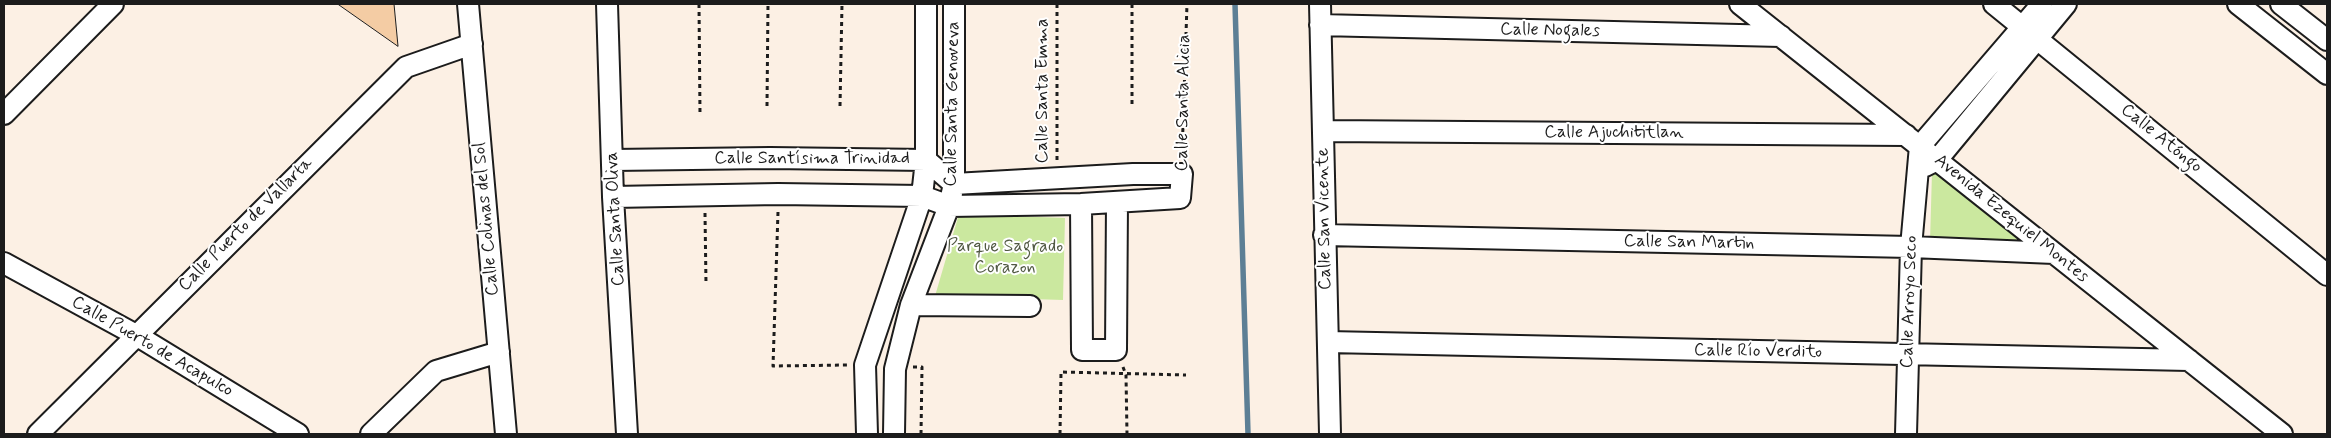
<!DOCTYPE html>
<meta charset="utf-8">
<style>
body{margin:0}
#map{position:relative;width:2331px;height:438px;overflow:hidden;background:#fcf0e4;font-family:Mynerve,sans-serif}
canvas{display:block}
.frame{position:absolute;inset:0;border:5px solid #1c1c1c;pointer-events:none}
</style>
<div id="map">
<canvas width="2331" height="438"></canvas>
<div class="frame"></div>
</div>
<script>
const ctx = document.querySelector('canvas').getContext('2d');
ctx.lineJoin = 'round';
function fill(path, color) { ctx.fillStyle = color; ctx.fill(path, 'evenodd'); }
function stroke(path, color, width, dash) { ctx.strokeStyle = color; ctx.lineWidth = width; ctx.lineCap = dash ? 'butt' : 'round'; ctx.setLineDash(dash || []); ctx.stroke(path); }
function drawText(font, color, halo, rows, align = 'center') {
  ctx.font = font + ' Mynerve,sans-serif'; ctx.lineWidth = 4; ctx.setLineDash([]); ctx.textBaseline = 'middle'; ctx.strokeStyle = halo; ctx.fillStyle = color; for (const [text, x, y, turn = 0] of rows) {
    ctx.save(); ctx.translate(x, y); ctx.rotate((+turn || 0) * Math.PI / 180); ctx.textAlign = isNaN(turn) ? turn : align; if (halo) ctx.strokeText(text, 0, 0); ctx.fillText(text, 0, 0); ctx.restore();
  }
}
fill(new Path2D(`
 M 1936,168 L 2026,241 L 1930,242 L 1932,172 Z
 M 959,214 L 1065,218 L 1063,300 L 935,296 Z`), '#cbe89f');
stroke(new Path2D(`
 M 1235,4 L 1248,434`), '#5c7f95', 5.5);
const building = new Path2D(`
 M 338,4 L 394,4 L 398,46 Z`);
fill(building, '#f4cca4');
stroke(building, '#1c1c1c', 1);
const minor = new Path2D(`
 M 468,4 L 506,434
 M 607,4 L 613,197 L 627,434
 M 1320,4 L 1330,434
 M 1740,4 L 2282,434
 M 1994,4 L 2327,275
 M 2238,4 L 2327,74
 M 2281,4 L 2327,40
 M 1320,25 L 1781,36
 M 4,114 L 113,4
 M 1323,131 L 1906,135
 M 613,160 L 770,158 L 926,160 L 954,184 L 1133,174 L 1182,174 L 1180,198 L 1081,204 L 949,206 L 922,196 L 778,194 L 613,197
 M 1925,166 L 1937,160 L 2066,4
 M 1081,204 L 1082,350 L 1116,350 L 1117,202
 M 1324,235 L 1911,247 L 2054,253
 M 4,263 L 136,335 L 298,434
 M 911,305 L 1030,306
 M 1328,342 L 2189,360
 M 38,434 L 406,67 L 472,44
 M 371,434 L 436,371 L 499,352
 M 867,434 L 865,365 L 922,196 L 926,160 L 926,4
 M 894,434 L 895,369 L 911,305 L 949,206 L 954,184 L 954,4
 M 1906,434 L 1911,247 L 1920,146 L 2042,4`);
stroke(minor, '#1c1c1c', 24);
stroke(new Path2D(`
 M 699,4 L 700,114
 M 1057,4 L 1057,161
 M 1132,4 L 1132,105
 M 767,106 L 768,4
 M 840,106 L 842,4
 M 1182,156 L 1187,4
 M 778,212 L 773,366 L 848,365
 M 705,213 L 706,284
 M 913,367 L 922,367 L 921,434
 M 1123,367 L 1126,375 L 1127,434
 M 1060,434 L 1061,372 L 1186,375`), '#1c1c1c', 3, [4, 4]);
stroke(minor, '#fff', 20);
drawText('18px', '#1c1c1c', '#fff', [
 ["Calle Nogales",1550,31,1],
 ["Calle Santa Emma",1043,91,-90],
 ["Calle Santa Alicia",1184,103,-89],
 ["Calle Santa Genoveva",953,104,-89],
 ["Calle Ajuchititlan",1614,133],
 ["Calle Atóngo",2161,139,39],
 ["Calle Santísima Trinidad",812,159],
 ["Calle Colinas del Sol",487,219,-95],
 ["Calle Santa Oliva",616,219,-93],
 ["Calle San Vicente",1325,219,-91],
 ["Avenida Ezequiel Montes",2011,219,39],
 ["Calle Puerto de Vallarta",246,225,-45],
 ["Calle San Martin",1689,243,1],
 ["Calle Arroyo Seco",1910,302,-88],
 ["Calle Puerto de Acapulco",152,347,30],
 ["Calle Río Verdito",1758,352,1]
]);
drawText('18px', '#515943', '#fff', [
 ["Parque Sagrado",1005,247],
 ["Corazon",1005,268]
]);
</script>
